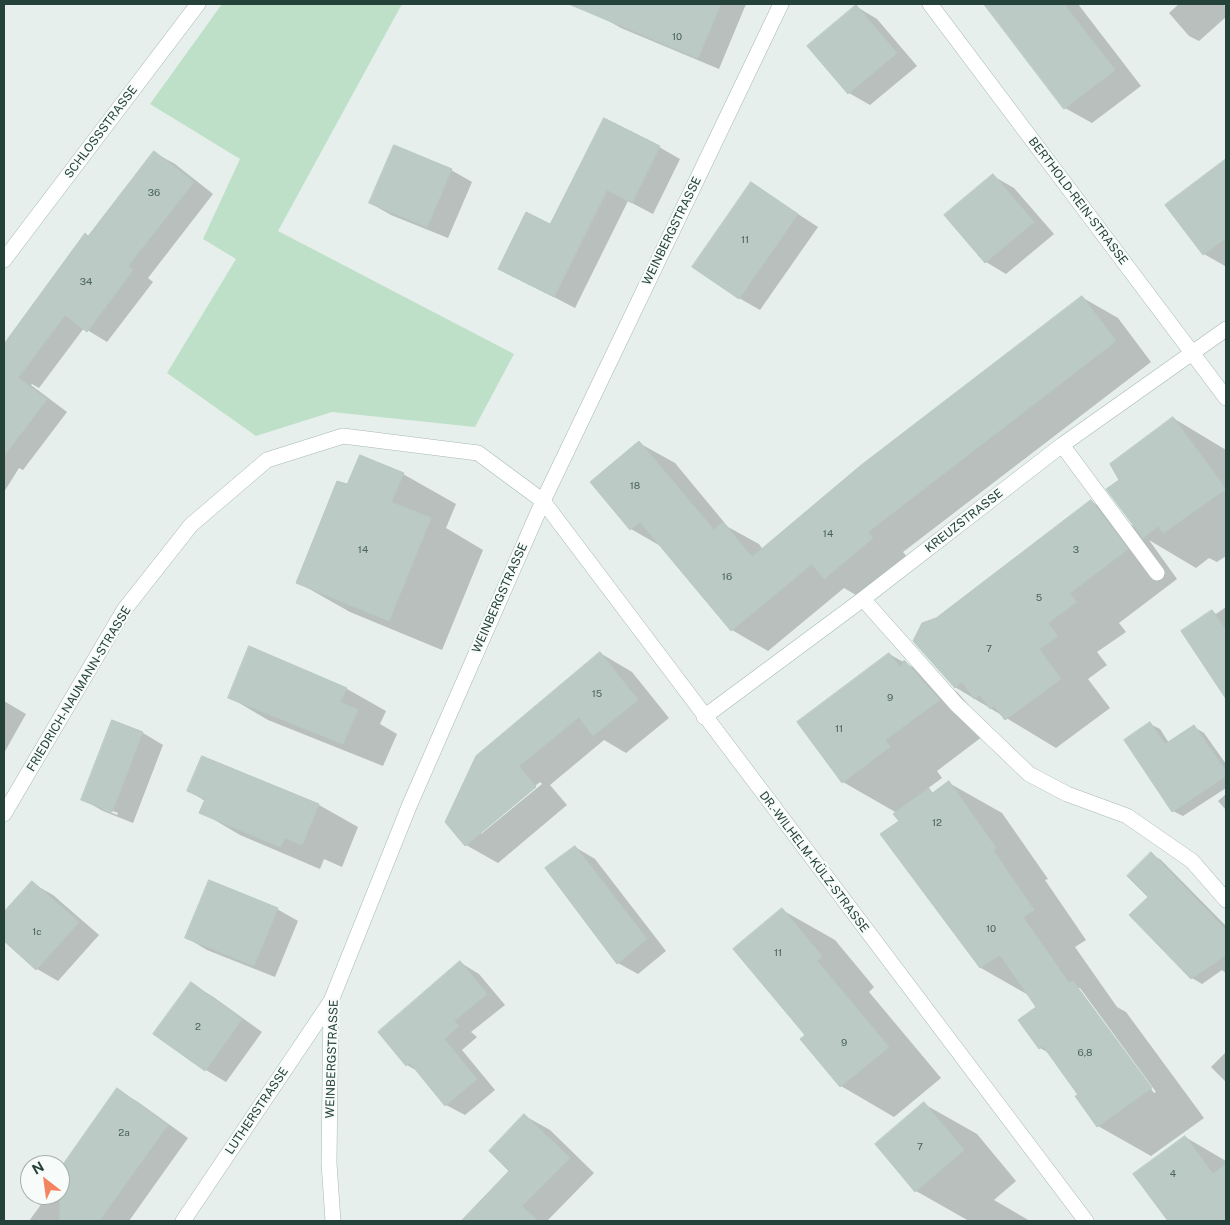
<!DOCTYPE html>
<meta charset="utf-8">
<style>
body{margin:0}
#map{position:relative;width:1230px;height:1225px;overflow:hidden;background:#e6efeb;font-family:"Public Sans",sans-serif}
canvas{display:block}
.frame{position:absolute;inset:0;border:5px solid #24423a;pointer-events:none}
.north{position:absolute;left:20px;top:1155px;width:50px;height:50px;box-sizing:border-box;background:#f7fbf9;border:1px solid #a3b1ad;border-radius:50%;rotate:330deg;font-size:14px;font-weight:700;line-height:20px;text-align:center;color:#24423a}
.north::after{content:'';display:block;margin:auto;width:18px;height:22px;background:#f4845f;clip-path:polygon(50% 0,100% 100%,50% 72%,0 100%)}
</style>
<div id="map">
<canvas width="1230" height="1225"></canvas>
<div class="frame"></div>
<div class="north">N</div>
</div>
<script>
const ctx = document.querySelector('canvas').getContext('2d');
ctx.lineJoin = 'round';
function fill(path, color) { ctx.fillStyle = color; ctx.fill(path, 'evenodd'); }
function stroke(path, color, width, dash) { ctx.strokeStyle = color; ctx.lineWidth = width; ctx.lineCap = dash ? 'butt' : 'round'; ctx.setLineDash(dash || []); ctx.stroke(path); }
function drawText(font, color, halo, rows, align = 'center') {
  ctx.font = font + ' "Public Sans",sans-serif'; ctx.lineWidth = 4.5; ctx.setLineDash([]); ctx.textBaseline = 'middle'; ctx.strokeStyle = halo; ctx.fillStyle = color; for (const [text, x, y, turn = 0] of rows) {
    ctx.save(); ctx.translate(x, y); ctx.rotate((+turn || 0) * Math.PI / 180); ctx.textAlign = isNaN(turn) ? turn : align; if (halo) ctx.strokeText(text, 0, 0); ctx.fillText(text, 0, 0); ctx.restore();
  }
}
fill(new Path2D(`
 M 222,4 L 402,4 L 278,231 L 514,354 L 475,427 L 332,412 L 256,436 L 167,373 L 236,259 L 203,239 L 240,159 L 150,104 Z`), '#bfe0c8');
fill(new Path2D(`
 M 605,4 L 746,4 L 719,69 L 621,28 L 600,16 Z
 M 993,4 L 1078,4 L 1141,86 L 1092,123 L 1065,108 Z
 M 1179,4 L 1223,4 L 1226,7 L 1226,17 L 1199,41 L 1189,36 L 1169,13 Z
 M 857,7 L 877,19 L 917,66 L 870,105 L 849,93 L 809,46 Z
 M 659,147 L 680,159 L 653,214 L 628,201 L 575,308 L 500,269 L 551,226 Z
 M 155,153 L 175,164 L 213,194 L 148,278 L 153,282 L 107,342 L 84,328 L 39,388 L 32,384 L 31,385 L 67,412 L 23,470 L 19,468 L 4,492 L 4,368 L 11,371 L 4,365 L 4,346 L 85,235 L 89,237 Z
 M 1216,168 L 1226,175 L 1225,266 L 1204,254 L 1167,206 Z
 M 451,170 L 472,182 L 448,238 L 391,215 L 370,203 Z
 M 993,176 L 1014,188 L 1054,234 L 1006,274 L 986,262 Z
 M 752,184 L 818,227 L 760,310 L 739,298 Z
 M 1083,298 L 1118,318 L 1151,362 L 903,552 L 908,558 L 861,598 L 844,588 L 768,651 L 732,630 L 664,548 L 631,529 L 592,482 L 639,443 L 675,463 L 728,527 L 759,544 L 763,550 Z
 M 1173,418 L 1226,450 L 1226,556 L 1217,562 L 1209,558 L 1196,568 L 1149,540 L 1177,579 L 1119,623 L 1126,632 L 1097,652 L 1107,665 L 1088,679 L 1110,708 L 1056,748 L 955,687 L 936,619 L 1092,502 L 1137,528 L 1120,480 Z
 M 403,474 L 456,504 L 446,528 L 483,550 L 442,650 L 350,612 L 297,582 L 348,486 Z
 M 1226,607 L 1226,696 L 1212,611 L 1216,614 Z
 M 600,653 L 632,672 L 669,718 L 626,753 L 604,740 L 550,785 L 567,805 L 498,863 L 466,845 L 558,690 L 557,688 ZM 540,782 L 542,784 L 481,834 L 481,831 Z
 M 889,654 L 957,692 L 991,730 L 937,771 L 942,778 L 927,789 L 934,793 L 949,783 L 1002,813 L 1048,879 L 1045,880 L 1086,940 L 1075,947 L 1117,1007 L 1126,1012 L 1204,1118 L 1151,1156 L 1098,1126 L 1080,1095 L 1049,1053 L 1040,1048 L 1038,1007 L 1030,996 L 981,968 L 882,834 L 900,821 L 897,813 L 843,782 ZM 1077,988 L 1080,988 L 1156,1092 L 1154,1093 Z
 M 347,689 L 386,711 L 380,724 L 397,734 L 383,766 L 268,720 L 229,697 Z
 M 4,701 L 26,714 L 4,753 Z
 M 1150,724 L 1160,729 L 1169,743 L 1194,727 L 1204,733 L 1226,764 L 1226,788 L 1183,816 L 1173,811 Z
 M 143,733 L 163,745 L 133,823 L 103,811 L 82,799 ZM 103,807 L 118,813 L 117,815 L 103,809 Z
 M 203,758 L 319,805 L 358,827 L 342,867 L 324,859 L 320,869 L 240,835 L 201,812 L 205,801 L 189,791 Z
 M 1226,794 L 1226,810 L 1218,801 Z
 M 575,847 L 595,859 L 666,951 L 638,974 L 618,963 Z
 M 1151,854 L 1161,860 L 1226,926 L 1226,973 L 1222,970 L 1202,984 L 1192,978 L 1150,897 Z
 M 32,883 L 53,895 L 99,935 L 58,981 L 37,969 L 4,939 L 4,914 Z
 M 277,909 L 298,921 L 275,977 L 207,950 L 187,938 Z
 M 782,910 L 835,940 L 874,987 L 869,992 L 941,1078 L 894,1117 L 841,1086 L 801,1040 L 807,1035 Z
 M 461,963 L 479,974 L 505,1005 L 471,1032 L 477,1037 L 462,1050 L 495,1090 L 465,1115 L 446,1105 L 419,1072 L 407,1065 Z
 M 191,984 L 212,996 L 262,1032 L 226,1082 L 206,1070 Z
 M 1226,1052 L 1226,1082 L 1211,1067 Z
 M 118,1090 L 138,1102 L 188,1138 L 129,1221 L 29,1221 L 48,1195 L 60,1195 L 60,1177 Z
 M 924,1104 L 977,1134 L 1016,1181 L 994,1200 L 1030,1221 L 969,1221 L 916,1191 Z
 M 525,1116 L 550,1130 L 594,1173 L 547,1221 L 463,1221 L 511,1171 Z
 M 1185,1137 L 1226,1161 L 1226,1221 L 1169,1221 L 1134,1175 Z`), '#0003');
const building = new Path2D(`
 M 569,4 L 721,4 L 698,58 Z
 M 984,4 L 1064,4 L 1115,70 L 1064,109 Z
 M 856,5 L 897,53 L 848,94 L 807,46 Z
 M 604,118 L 660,146 L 632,203 L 607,190 L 554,297 L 498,269 L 526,212 L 550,224 Z
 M 394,145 L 452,169 L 427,227 L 369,203 Z
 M 154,151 L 194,182 L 128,266 L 133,270 L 87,332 L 65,315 L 18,378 L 47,399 L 4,456 L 4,344 L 85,233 L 88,236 Z
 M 1226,159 L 1226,238 L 1203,255 L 1165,205 Z
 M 993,174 L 1034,222 L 985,263 L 944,215 Z
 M 751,182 L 798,214 L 739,299 L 692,267 Z
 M 1082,296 L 1116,341 L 868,532 L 873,538 L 824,579 L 812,564 L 731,631 L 640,522 L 630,530 L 590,482 L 639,441 L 714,530 L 723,522 L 752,557 L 860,466 Z
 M 1173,417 L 1226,489 L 1163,533 L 1158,526 L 1143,538 L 1106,489 L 1119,480 L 1110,464 Z
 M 360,455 L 404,473 L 391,502 L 431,518 L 389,621 L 296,583 L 337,481 L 347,484 Z
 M 1091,500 L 1128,549 L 1070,593 L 1076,602 L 1048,623 L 1058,636 L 1039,649 L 1061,679 L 1005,720 L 994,706 L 990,709 L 980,695 L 974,699 L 962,682 L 955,688 L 913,641 L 922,623 L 936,618 Z
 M 1212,610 L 1226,630 L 1226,699 L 1181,631 Z
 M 249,646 L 347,688 L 340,702 L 358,710 L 343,744 L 228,698 Z
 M 600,652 L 638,700 L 593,736 L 579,717 L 519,766 L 536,787 L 465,846 L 445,822 L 476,756 Z
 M 889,653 L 901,668 L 904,660 L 940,700 L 885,740 L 890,747 L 842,783 L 797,722 Z
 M 112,720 L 143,732 L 112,812 L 81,800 Z
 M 1150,722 L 1165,744 L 1194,725 L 1226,771 L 1226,776 L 1172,812 L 1124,740 Z
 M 202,756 L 319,804 L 302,845 L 285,838 L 280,847 L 199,813 L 205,799 L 187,791 Z
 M 949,781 L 996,848 L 993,850 L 1034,910 L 1023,917 L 1069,983 L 1073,981 L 1152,1088 L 1097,1127 L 1075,1096 L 1078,1095 L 1043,1046 L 1039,1049 L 1018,1020 L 1036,1007 L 1000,955 L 980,968 L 880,834 L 899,821 L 893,814 L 929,788 L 932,793 Z
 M 575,846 L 647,939 L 617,964 L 545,868 Z
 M 1151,852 L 1226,930 L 1226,955 L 1191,979 L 1129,915 L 1148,897 L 1127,876 Z
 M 209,880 L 278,908 L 254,966 L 185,938 Z
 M 32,881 L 79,922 L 36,970 L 4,941 L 4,912 Z
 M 782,908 L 822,956 L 817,961 L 889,1047 L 840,1087 L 800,1039 L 805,1035 L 733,949 Z
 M 460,961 L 487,994 L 454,1021 L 459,1026 L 444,1039 L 477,1079 L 445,1106 L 410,1063 L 406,1066 L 378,1032 Z
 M 191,982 L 242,1019 L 205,1071 L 153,1034 Z
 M 117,1088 L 168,1125 L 99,1221 L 60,1221 L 60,1169 Z
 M 924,1102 L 964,1150 L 915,1192 L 875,1144 Z
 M 524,1114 L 570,1158 L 522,1206 L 538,1221 L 461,1221 L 509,1171 L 489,1151 Z
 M 1185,1136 L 1213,1174 L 1226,1164 L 1226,1221 L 1168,1221 L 1133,1174 Z`);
fill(building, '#bbcac4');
stroke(building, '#b8c9c2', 1);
const minor = new Path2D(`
 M 930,4 L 1226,398
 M 4,260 L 198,4
 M 1062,445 L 1157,573
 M 863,599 L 956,704 L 1029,774 L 1067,794 L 1127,816 L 1192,861 L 1226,900
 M 704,717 L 863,599 L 1062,445 L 1226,329
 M 4,814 L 124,610 L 191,525 L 267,460 L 343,436 L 478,453 L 543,501 L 1086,1221
 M 183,1221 L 331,1001
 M 333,1221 L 329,1163 L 331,1001 L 410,804 L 543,501 L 781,4`);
stroke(minor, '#a8b8b2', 16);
stroke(minor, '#fff', 15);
drawText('10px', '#4a645c', null, [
 ["10",677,37],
 ["36",154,193],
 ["11",745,240],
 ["34",86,282],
 ["18",635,486],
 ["14",828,534],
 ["14",363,550],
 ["3",1076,550],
 ["16",727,577],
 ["5",1039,598],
 ["7",989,649],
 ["15",597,694],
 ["9",890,698],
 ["11",839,729],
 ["12",937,823],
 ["10",991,929],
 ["1c",37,932],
 ["11",778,953],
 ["2",198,1027],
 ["9",844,1043],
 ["6,8",1085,1053],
 ["2a",124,1133],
 ["7",920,1147],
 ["4",1173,1174]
]);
drawText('12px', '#24423a', '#f7fbf9', [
 ["SCHLOSSSTRASSE",101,132,-53],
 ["BERTHOLD-REIN-STRASSE",1078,201,53],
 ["WEINBERGSTRASSE",672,231,-64],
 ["KREUZSTRASSE",964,521,-38],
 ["WEINBERGSTRASSE",500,598,-66],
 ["FRIEDRICH-NAUMANN-STRASSE",79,689,-59],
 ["DR.-WILHELM-KÜLZ-STRASSE",814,862,53],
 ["WEINBERGSTRASSE",332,1059,-88],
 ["LUTHERSTRASSE",257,1111,-56]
]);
</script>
